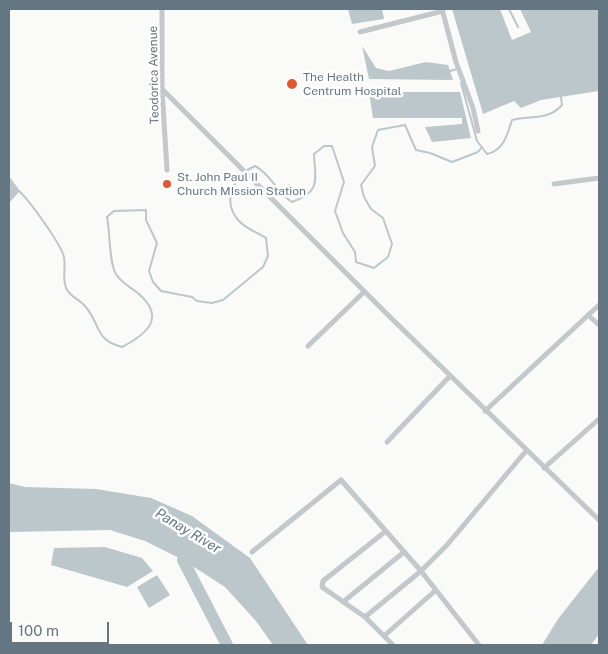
<!DOCTYPE html>
<style>
body{margin:0}
#map{position:relative;width:608px;height:654px;overflow:hidden;background:#fafaf8;font-family:"Public Sans",sans-serif}
canvas{display:block}
.frame{position:absolute;inset:0;border:10px solid #657683;pointer-events:none}
.scale{position:absolute;left:10px;top:622px;width:99px;height:22px;box-sizing:border-box;border:2px solid #657683;border-top:0;padding-left:6px;font-size:15px;line-height:18px;white-space:nowrap;color:#657683;-webkit-text-stroke:4px #fff;paint-order:stroke}
</style>
<div id="map">
<canvas width="608" height="654"></canvas>
<div class="frame"></div>
<div class="scale">100 m</div>
</div>
<script>
const ctx = document.querySelector('canvas').getContext('2d');
ctx.lineJoin = 'round';
function fill(path, color) { ctx.fillStyle = color; ctx.fill(path, 'evenodd'); }
function stroke(path, color, width, dash) { ctx.strokeStyle = color; ctx.lineWidth = width; ctx.lineCap = dash ? 'butt' : 'round'; ctx.setLineDash(dash || []); ctx.stroke(path); }
function drawText(font, color, halo, rows, align = 'center') {
  ctx.font = font + ' "Public Sans",sans-serif'; ctx.lineWidth = 5; ctx.setLineDash([]); ctx.textBaseline = 'middle'; ctx.strokeStyle = halo; ctx.fillStyle = color; for (const [text, x, y, turn = 0] of rows) {
    ctx.save(); ctx.translate(x, y); ctx.rotate((+turn || 0) * Math.PI / 180); ctx.textAlign = isNaN(turn) ? turn : align; if (halo) ctx.strokeText(text, 0, 0); ctx.fillText(text, 0, 0); ctx.restore();
  }
}
fill(new Path2D(`
 M 348,9 L 382,9 L 384,19 L 352,24 Z
 M 452,9 L 500,9 L 512,40 L 531,32 L 520,9 L 599,9 L 599,91 L 541,100 L 521,108 L 514,101 L 483,114 Z
 M 362,46 L 376,68 L 389,71 L 426,62 L 448,65 L 453,80 L 369,79 Z
 M 369,92 L 460,92 L 471,138 L 432,142 L 425,127 L 462,124 L 462,118 L 373,118 Z
 M 9,176 L 20,191 L 9,203 Z
 M 9,483 L 25,487 L 96,489 L 151,498 L 192,516 L 250,558 L 308,645 L 273,645 L 256,621 L 225,587 L 183,560 L 145,541 L 110,530 L 9,532 Z
 M 105,547 L 142,558 L 153,571 L 127,587 L 51,565 L 54,548 Z
 M 599,567 L 599,634 L 591,645 L 542,645 L 558,619 Z
 M 157,575 L 170,595 L 149,608 L 137,587 Z`), '#bbc7cb');
stroke(new Path2D(`
 M 509,9 L 518,27
 M 450,71 L 457,69
 M 461,83 L 477,141 L 487,154 C 504,150 507,135 512,120 C 531,115 548,121 562,105 L 561,97
 M 19,191 C 29,200 61,244 64,257 C 66,268 62,277 66,288 C 70,297 79,299 85,306 C 101,324 94,340 122,347 C 147,334 166,318 139,294 C 131,287 121,283 116,274 C 109,263 110,231 107,217 L 114,211 L 146,210 L 146,220 L 157,243 L 149,271 L 153,282 L 161,291 L 192,297 L 197,301 L 212,303 L 223,300 L 263,267 L 268,256 L 266,238 C 258,233 245,228 239,221 C 221,201 234,175 255,166 C 271,174 277,193 292,202 C 322,191 315,180 314,154 L 324,146 L 332,146 L 344,182 L 335,211 L 343,233 L 355,252 L 356,262 L 374,268 L 388,257 L 392,244 L 383,218 L 371,209 L 364,197 L 361,185 L 375,166 L 372,147 L 378,130 L 405,125 L 416,150 L 430,153 L 452,162 L 478,152 L 482,147`), '#bbc7cb', 2);
stroke(new Path2D(`
 M 183,560 L 227,645`), '#bbc7cb', 12);
stroke(new Path2D(`
 M 162,9 L 162,89 L 167,170
 M 442,9 L 456,62 L 473,108 L 478,131
 M 360,32 L 443,11
 M 162,89 L 390,317 L 599,520
 M 554,184 L 599,178
 M 588,315 L 599,325
 M 308,346 L 364,292
 M 485,411 L 599,305
 M 387,442 L 450,376
 M 544,468 L 599,419
 M 386,531 L 323,581 L 322,587 L 365,617 L 393,645
 M 252,552 L 341,480 L 421,571 L 479,645
 M 343,602 L 404,552
 M 365,617 L 421,571 L 447,545 L 526,451
 M 384,636 L 436,590`), '#c3c8cc', 5);
for (const [x, y, r, color] of [
 [292,84,6,"#e4572e"],
 [167,184,5,"#e4572e"]
]) { const dot = new Path2D(); dot.arc(x, y, r, 0, 2 * Math.PI); ctx.fillStyle = color; ctx.fill(dot); stroke(dot, '#fff', 2); }
drawText('12px', '#657683', '#fff', [
 ["Teodorica Avenue",154,75,-91]
]);
drawText('12px', '#657683', '#fff', [
 ["The Health",303,77],
 ["Centrum Hospital",303,91],
 ["St. John Paul II",177,177],
 ["Church MIssion Station",177,191]
], 'left');
drawText('italic 14px', '#60757c', '#fff', [
 ["Panay River",188,531,31]
]);
</script>
